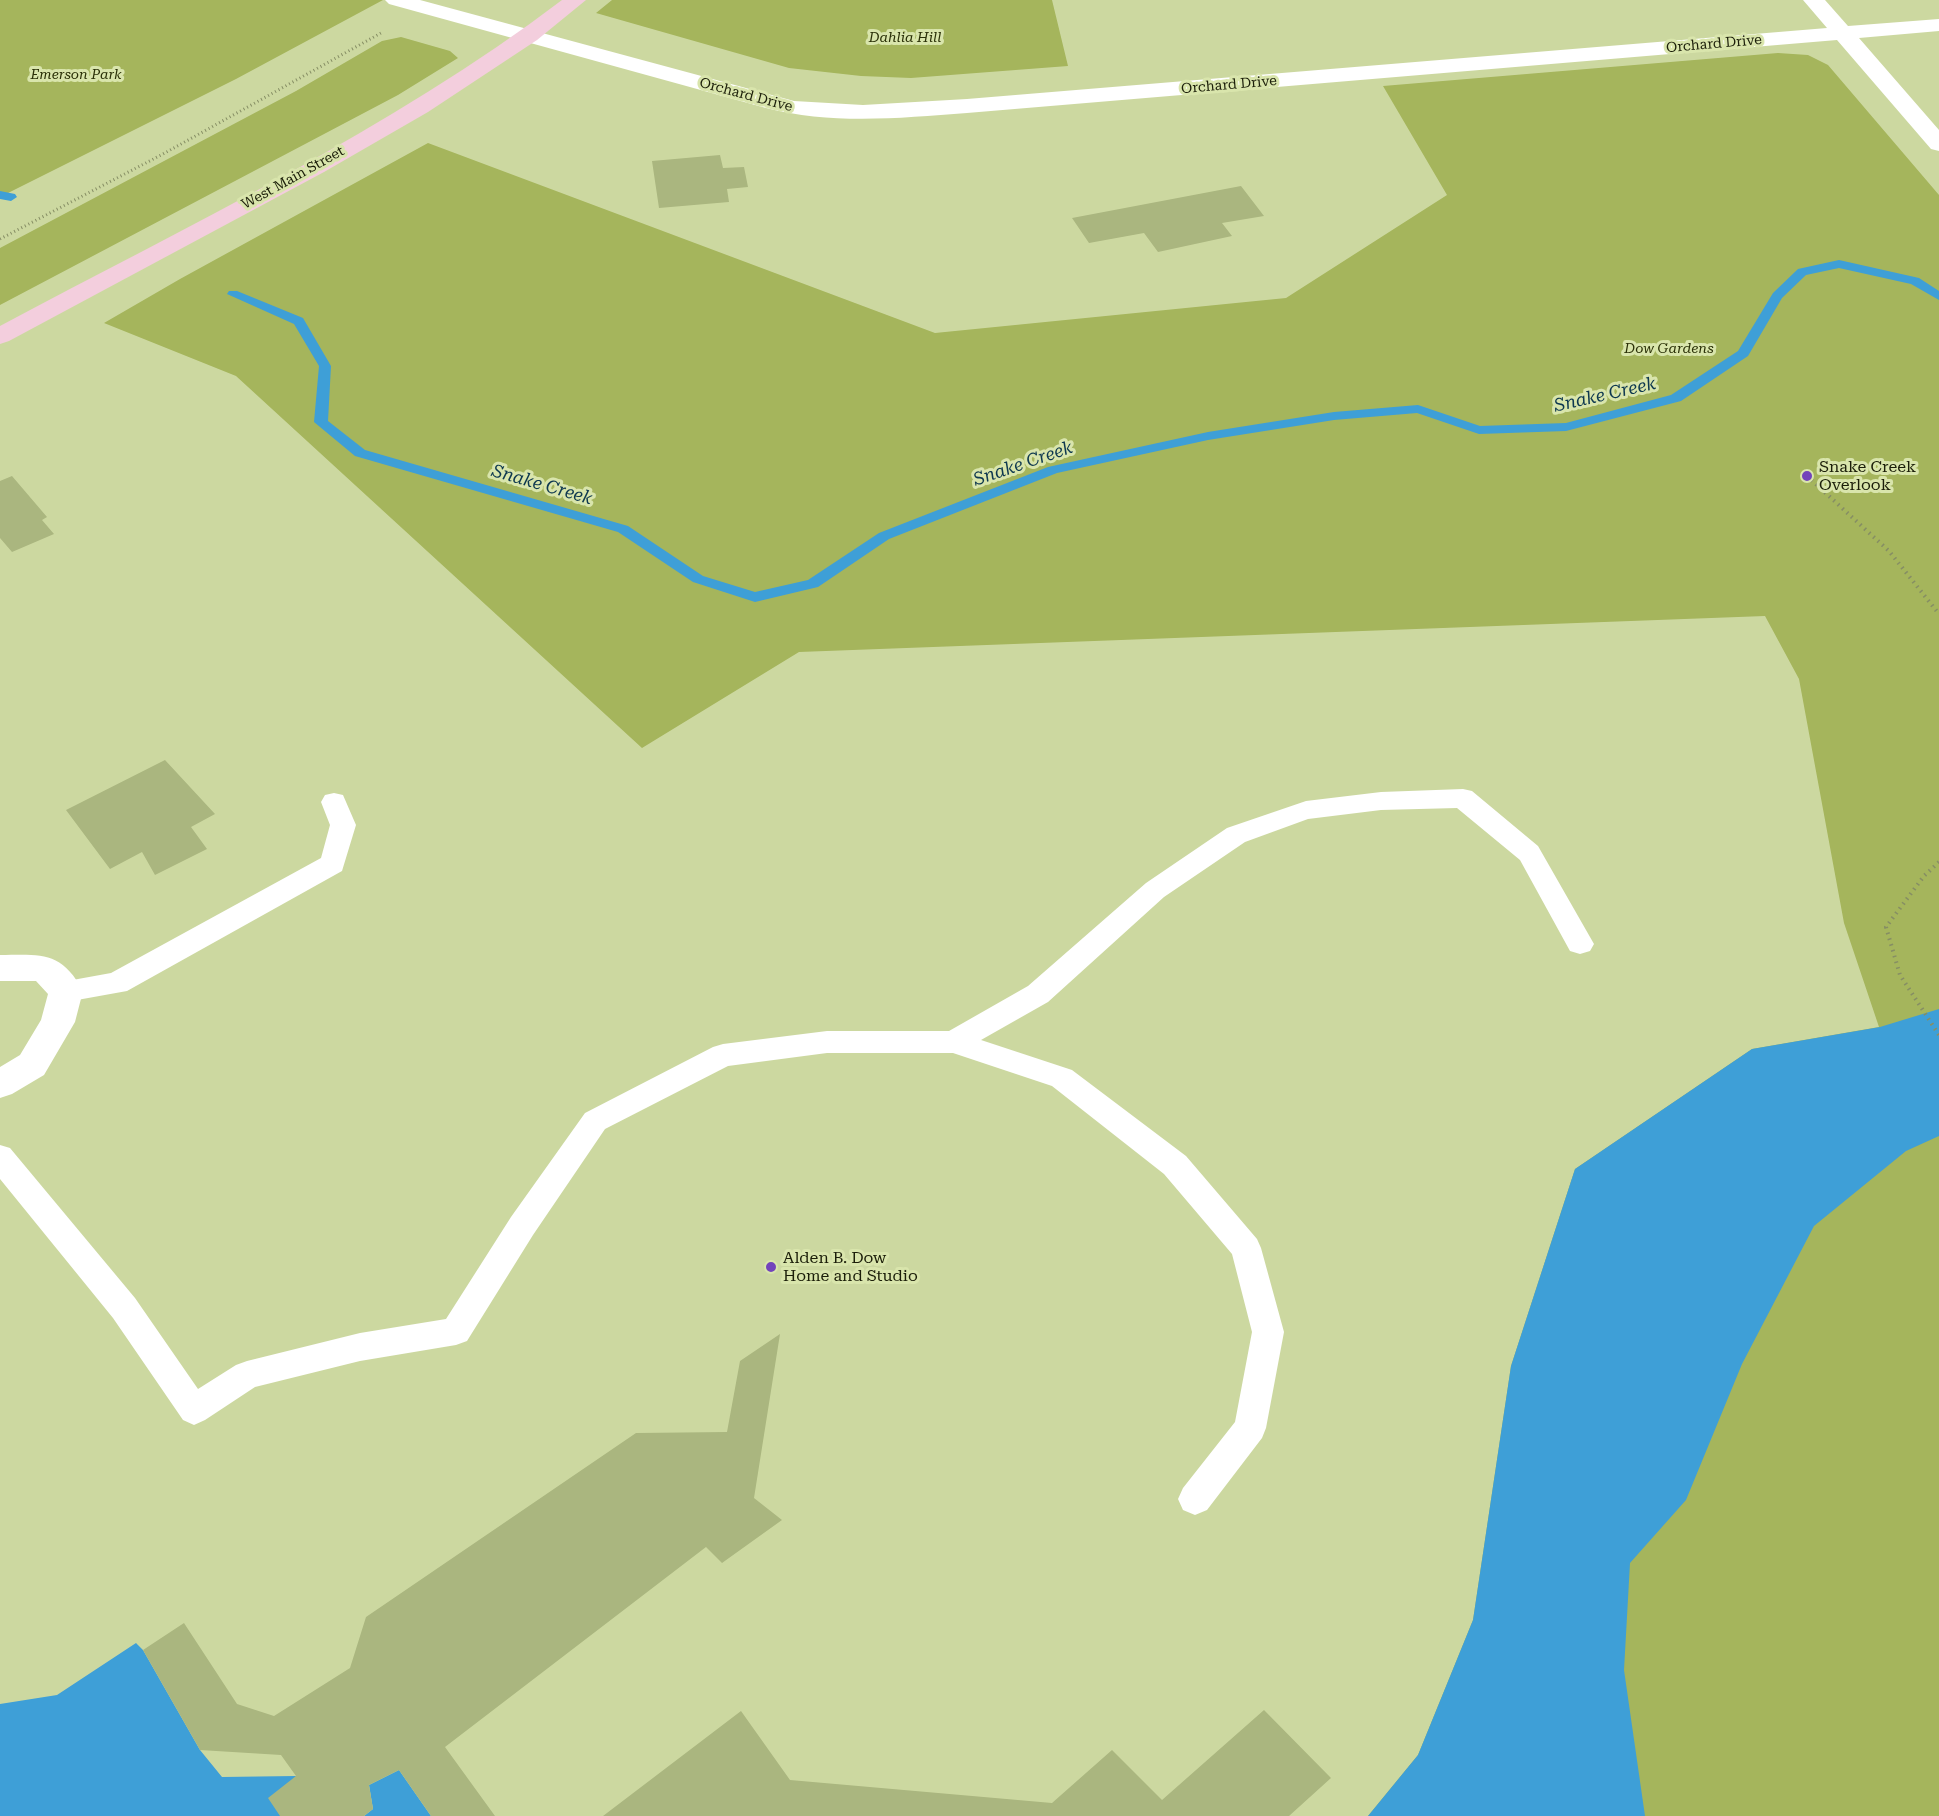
<!DOCTYPE html>
<style>
body{margin:0}
canvas{display:block;background:#ccd8a0}
</style>
<canvas width="1939" height="1816"></canvas>
<script>
const ctx = document.querySelector('canvas').getContext('2d');
ctx.lineJoin = 'round';
function fill(path, color) { ctx.fillStyle = color; ctx.fill(path, 'evenodd'); }
function stroke(path, color, width, dash) { ctx.strokeStyle = color; ctx.lineWidth = width; ctx.lineCap = dash ? 'butt' : 'round'; ctx.setLineDash(dash || []); ctx.stroke(path); }
function drawText(font, color, halo, rows, align = 'center') {
  ctx.font = font + ' "Roboto Serif",serif'; ctx.lineWidth = 6; ctx.setLineDash([]); ctx.textBaseline = 'middle'; ctx.strokeStyle = halo; ctx.fillStyle = color; for (const [text, x, y, turn = 0] of rows) {
    ctx.save(); ctx.translate(x, y); ctx.rotate((+turn || 0) * Math.PI / 180); ctx.textAlign = isNaN(turn) ? turn : align; if (halo) ctx.strokeText(text, 0, 0); ctx.fillText(text, 0, 0); ctx.restore();
  }
}
fill(new Path2D(`
 M 0,0 L 383,0 L 236,79 L 0,197 Z
 M 612,0 L 1052,0 L 1068,66 L 911,78 L 861,76 L 789,68 L 596,13 Z
 M 401,37 L 450,51 L 458,58 L 398,95 L 0,305 L 0,248 L 296,91 L 382,41 Z
 M 1778,53 L 1808,55 L 1828,65 L 1939,195 L 1939,1816 L 1368,1816 L 1418,1755 L 1473,1620 L 1511,1366 L 1575,1169 L 1752,1049 L 1879,1027 L 1844,923 L 1799,679 L 1765,616 L 799,652 L 642,748 L 236,376 L 104,323 L 180,279 L 428,143 L 935,333 L 1286,298 L 1447,195 L 1383,86 Z`), '#a5b55c');
fill(new Path2D(`
 M 1939,1009 L 1939,1136 L 1906,1151 L 1814,1226 L 1742,1364 L 1686,1500 L 1630,1563 L 1624,1670 L 1645,1816 L 1368,1816 L 1418,1755 L 1473,1620 L 1511,1366 L 1575,1169 L 1752,1049 L 1880,1027 Z
 M 136,1643 L 143,1650 L 200,1750 L 222,1777 L 296,1776 L 280,1816 L 0,1816 L 0,1704 L 57,1695 Z
 M 399,1770 L 431,1816 L 364,1816 L 373,1809 L 369,1785 Z`), '#3e9fd7');
fill(new Path2D(`
 M 0,191 L 15,194 L 17,197 L 11,201 L 0,199 Z
 M 1839,260 L 1919,278 L 1939,291 L 1939,300 L 1911,284 L 1839,268 L 1806,275 L 1782,298 L 1748,356 L 1681,401 L 1566,431 L 1479,434 L 1417,413 L 1334,420 L 1208,440 L 1057,473 L 889,539 L 818,587 L 755,602 L 693,582 L 618,532 L 355,456 L 314,422 L 319,366 L 294,324 L 227,294 L 229,291 L 237,291 L 303,318 L 331,366 L 328,421 L 365,450 L 628,526 L 703,576 L 755,592 L 808,580 L 879,533 L 1048,467 L 1208,432 L 1334,412 L 1418,405 L 1480,426 L 1566,423 L 1671,395 L 1738,351 L 1773,293 L 1798,269 Z`), '#3e9fd7');
fill(new Path2D(`
 M 720,155 L 723,168 L 744,167 L 748,187 L 727,189 L 729,202 L 659,208 L 652,161 Z
 M 1241,186 L 1264,216 L 1222,223 L 1232,236 L 1158,252 L 1144,233 L 1089,243 L 1072,218 Z
 M 12,476 L 47,517 L 42,520 L 54,534 L 12,552 L 0,538 L 0,481 Z
 M 165,760 L 215,814 L 191,827 L 207,849 L 155,875 L 142,852 L 110,869 L 66,810 Z
 M 780,1334 L 754,1498 L 782,1520 L 722,1563 L 706,1547 L 445,1747 L 495,1816 L 431,1816 L 399,1770 L 369,1785 L 373,1809 L 364,1816 L 280,1816 L 268,1798 L 296,1776 L 281,1755 L 200,1750 L 143,1650 L 184,1623 L 237,1704 L 274,1716 L 350,1668 L 366,1617 L 636,1433 L 727,1432 L 740,1361 Z
 M 1264,1710 L 1331,1778 L 1289,1816 L 603,1816 L 741,1711 L 790,1780 L 1052,1803 L 1112,1750 L 1162,1800 Z`), '#aab67f');
stroke(new Path2D(`
 M 0,239 L 163,154 L 381,33`), '#868e64', 3, [1, 3]);
stroke(new Path2D(`
 M 1807,476 L 1889,551 L 1939,614
 M 1939,862 L 1924,876 L 1886,927 L 1900,975 L 1939,1035`), '#868e64', 4, [1.5, 4.5]);
fill(new Path2D(`
 M 1463,789 L 1472,791 L 1538,846 L 1594,944 L 1590,951 L 1580,954 L 1570,951 L 1520,860 L 1457,808 L 1381,810 L 1308,819 L 1245,842 L 1164,897 L 1048,1002 L 981,1040 L 1072,1070 L 1186,1156 L 1257,1239 L 1261,1248 L 1284,1332 L 1266,1428 L 1262,1438 L 1207,1510 L 1195,1515 L 1183,1510 L 1178,1499 L 1183,1488 L 1235,1422 L 1252,1332 L 1232,1254 L 1164,1174 L 1052,1086 L 953,1053 L 827,1053 L 728,1066 L 605,1129 L 533,1235 L 467,1341 L 456,1345 L 360,1361 L 255,1387 L 205,1420 L 194,1425 L 183,1420 L 113,1318 L 0,1179 L 0,1145 L 10,1148 L 135,1298 L 198,1389 L 236,1365 L 247,1361 L 360,1333 L 446,1319 L 511,1217 L 585,1113 L 713,1047 L 723,1044 L 827,1031 L 949,1031 L 1028,986 L 1146,883 L 1227,828 L 1306,801 L 1381,792 Z
 M 334,793 L 343,795 L 356,825 L 342,871 L 127,991 L 66,1002 L 56,999 L 52,991 L 56,983 L 111,973 L 321,858 L 330,825 L 321,802 L 325,795 Z`), '#fff');
fill(new Path2D(`
 M 385,0 L 420,0 L 794,101 L 863,105 L 967,99 L 1827,28 L 1803,0 L 1825,0 L 1848,26 L 1939,19 L 1939,31 L 1859,38 L 1939,130 L 1939,151 L 1931,149 L 1837,40 L 967,113 C 900,118 832,125 766,108 L 389,4 Z
 M 0,955 C 40,955 61,950 83,991 L 75,1022 L 44,1075 L 12,1094 L 0,1098 L 0,1067 L 20,1055 L 41,1020 L 48,994 L 36,981 L 0,981 Z`), '#fff');
fill(new Path2D(`
 M 562,0 L 586,0 L 537,40 L 428,112 L 324,172 L 9,341 L 0,344 L 0,326 C 191,224 389,131 562,0 Z`), '#f3cedd');
for (const [x, y, r, color] of [
 [1807,476,6,"#7243bb"],
 [771,1267,6,"#7243bb"]
]) { const dot = new Path2D(); dot.arc(x, y, r, 0, 2 * Math.PI); ctx.fillStyle = color; ctx.fill(dot); stroke(dot, '#d9e5ac', 2); }
drawText('italic 14px', '#2a3007', '#d9e5ac', [
 ["Dahlia Hill",905,38],
 ["Emerson Park",76,75],
 ["Dow Gardens",1669,349]
]);
drawText('14px', '#1b1e09', '#d9e5ac', [
 ["Orchard Drive",1714,44,-5],
 ["Orchard Drive",1229,85,-5],
 ["Orchard Drive",746,95,15],
 ["West Main Street",293,178,-29]
]);
drawText('16px', '#1b1e09', '#d9e5ac', [
 ["Snake Creek",1819,467],
 ["Overlook",1819,485],
 ["Alden B. Dow",783,1258],
 ["Home and Studio",783,1276]
], 'left');
drawText('italic 18px', '#0e384f', '#d9e5ac', [
 ["Snake Creek",1605,395,-13],
 ["Snake Creek",1023,464,-19],
 ["Snake Creek",542,485,16]
]);
</script>
